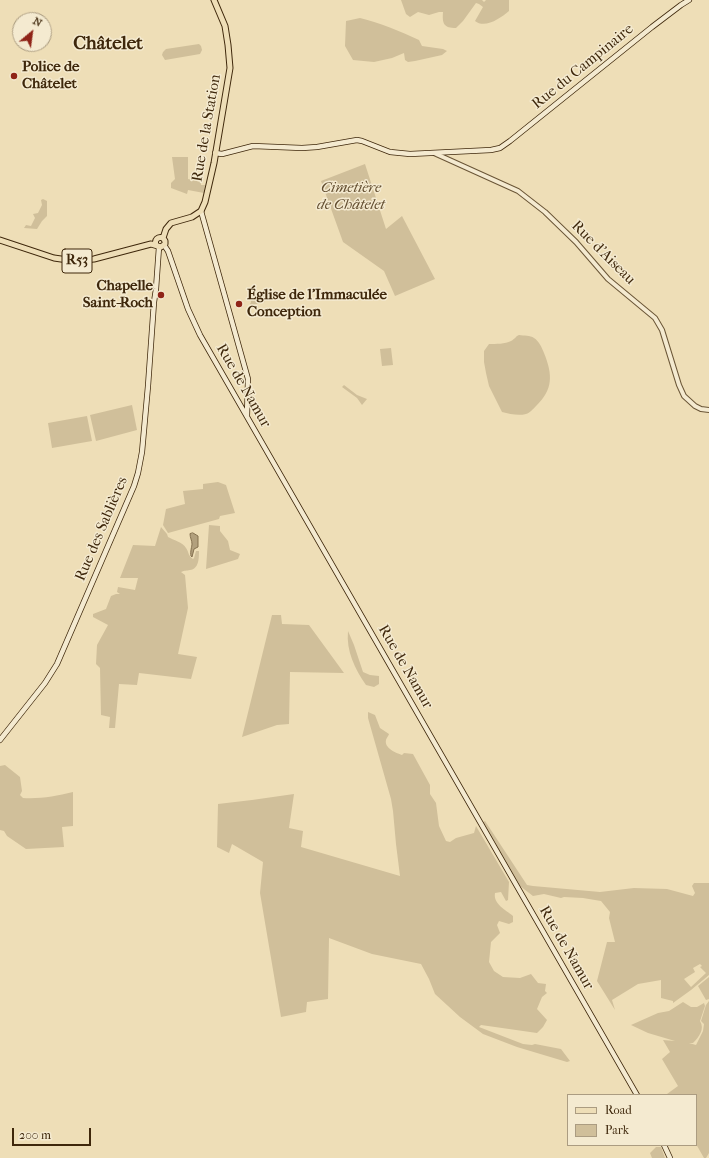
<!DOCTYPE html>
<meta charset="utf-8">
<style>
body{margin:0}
#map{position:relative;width:709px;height:1158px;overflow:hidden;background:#eedeb7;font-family:"IM FELL French Canon",serif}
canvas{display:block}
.legend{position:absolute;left:567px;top:1094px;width:130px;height:52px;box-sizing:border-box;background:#f4ead0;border:1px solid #ab9c81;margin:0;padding:5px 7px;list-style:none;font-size:12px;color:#3e270b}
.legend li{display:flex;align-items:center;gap:8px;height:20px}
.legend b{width:20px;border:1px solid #ab9c81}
.north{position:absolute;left:12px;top:12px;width:40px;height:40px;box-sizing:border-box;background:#f4ead0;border:1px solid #ab9c81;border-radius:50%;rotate:29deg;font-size:11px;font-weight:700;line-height:16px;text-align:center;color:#3e270b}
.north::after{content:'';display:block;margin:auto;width:14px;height:18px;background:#8f2418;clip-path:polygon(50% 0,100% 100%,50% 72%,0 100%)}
.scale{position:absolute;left:12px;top:1128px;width:79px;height:18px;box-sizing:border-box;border:2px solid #3e270b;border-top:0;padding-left:5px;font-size:12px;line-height:14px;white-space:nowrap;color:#3e270b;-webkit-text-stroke:3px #f4ead0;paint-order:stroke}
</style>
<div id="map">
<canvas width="709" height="1158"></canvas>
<ul class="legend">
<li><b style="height:5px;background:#eedeb7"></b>Road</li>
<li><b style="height:11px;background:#d0bf9a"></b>Park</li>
</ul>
<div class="north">N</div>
<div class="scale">200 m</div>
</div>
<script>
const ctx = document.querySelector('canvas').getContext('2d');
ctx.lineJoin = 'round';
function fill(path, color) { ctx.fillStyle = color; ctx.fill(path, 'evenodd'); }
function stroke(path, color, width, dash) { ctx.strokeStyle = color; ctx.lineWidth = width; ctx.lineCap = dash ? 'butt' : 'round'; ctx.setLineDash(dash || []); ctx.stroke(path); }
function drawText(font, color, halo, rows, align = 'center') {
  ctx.font = font + ' "IM FELL French Canon",serif'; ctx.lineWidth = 3; ctx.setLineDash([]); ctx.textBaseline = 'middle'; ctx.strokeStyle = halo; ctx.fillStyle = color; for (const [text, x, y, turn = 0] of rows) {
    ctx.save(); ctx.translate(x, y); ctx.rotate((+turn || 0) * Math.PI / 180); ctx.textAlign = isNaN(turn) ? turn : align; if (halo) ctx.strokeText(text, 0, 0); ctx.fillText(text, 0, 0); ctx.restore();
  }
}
fill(new Path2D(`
 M 401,0 L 482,0 L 484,2 L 486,0 L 509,0 L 509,11 C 501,18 485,29 475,21 L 483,7 L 479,4 L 476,3 L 463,21 L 456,28 C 444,28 442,24 443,12 L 439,12 L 429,15 L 418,12 L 410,17 L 406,14 Z
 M 360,18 C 380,23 400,31 419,40 L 422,46 L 443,49 L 447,51 L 442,55 L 415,61 L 408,62 L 405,60 L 404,53 L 392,58 L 374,62 L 353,60 L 345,46 L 346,21 Z
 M 199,44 L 201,46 L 202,50 L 200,54 L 165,60 L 162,55 L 163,52 L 166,49 Z
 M 172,157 L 188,157 L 188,179 L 201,182 L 201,185 L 205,185 L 204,193 L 188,190 L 187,194 L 171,188 L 171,183 L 175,179 Z
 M 365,164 L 386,229 L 402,216 L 435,279 L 395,296 L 384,271 L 343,242 L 321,181 Z
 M 43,199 L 47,201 L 47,216 L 42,221 L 37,229 L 24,228 L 26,225 L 31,226 L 35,218 L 33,214 L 38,213 L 42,205 L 41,200 Z
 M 263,292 L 265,302 L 250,306 L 250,304 L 251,302 L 249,296 Z
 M 519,335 C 524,336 530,335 534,338 C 539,341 542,348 544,353 C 553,375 553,390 536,406 C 533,409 530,413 526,414 C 518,416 510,414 502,412 L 489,386 L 486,373 L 484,362 L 484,351 L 489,344 C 496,344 505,344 511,341 C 515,339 516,336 519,335 Z
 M 391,348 L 393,365 L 382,366 L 380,349 Z
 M 344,385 L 357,395 L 367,399 L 362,405 L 357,398 L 342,387 Z
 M 132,405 L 137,430 L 96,441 L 90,415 Z
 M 87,416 L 92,441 L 52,448 L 48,423 Z
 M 218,482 L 226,485 L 235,513 L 220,516 L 219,519 L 168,533 L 163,525 L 166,509 L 185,504 L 183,491 L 203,489 L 203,484 Z
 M 209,525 L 220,526 L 220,531 L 228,541 L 230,550 L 240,554 L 238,559 L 206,569 Z
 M 161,527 L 167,534 L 168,537 C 173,540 183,542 186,548 C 189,552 188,556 193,559 L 194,558 L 196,551 L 199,551 C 199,558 199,569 190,570 C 186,571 185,570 181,572 L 185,575 L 188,608 L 178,654 L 197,657 L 191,679 L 139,673 L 137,685 L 119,684 L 115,728 L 109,728 L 110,717 L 101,715 L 100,668 L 96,664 L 97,645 L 108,625 L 93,617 L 93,614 L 106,609 L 111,596 L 116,594 L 120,594 L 117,592 L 118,587 L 135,590 L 138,578 L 120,578 L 133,545 L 155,546 Z
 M 272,615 L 281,615 L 282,624 L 309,625 L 344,673 L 290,672 L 289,724 L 277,725 L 242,737 Z
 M 348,631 L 354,645 L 363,672 L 370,675 L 379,676 L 379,684 L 374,687 L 366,685 C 355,669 346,651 348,631 Z
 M 368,712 L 375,715 L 380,728 L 389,734 C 389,735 386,739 386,740 C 384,748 396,753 402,755 L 404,753 L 413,754 L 430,785 L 430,794 L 436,803 L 439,826 L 446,841 L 450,842 L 456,838 L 474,833 L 476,826 L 509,882 L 508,900 L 506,901 L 501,892 L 495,893 C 493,904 506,910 513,916 L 513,922 L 509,924 L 499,921 L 497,925 L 500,933 L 491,942 L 489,962 L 494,971 L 503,977 L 520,978 L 531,974 L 538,983 L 546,984 L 545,991 L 547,993 L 542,997 L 537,1009 L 547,1020 L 543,1027 L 537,1033 L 481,1025 L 479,1027 L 523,1044 L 532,1045 L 535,1044 L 561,1049 L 570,1061 L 567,1062 L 517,1047 L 483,1034 L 460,1017 L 435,994 L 429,979 L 421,964 L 372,954 L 329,938 L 328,999 L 307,1002 L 306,1012 L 281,1017 L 260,893 L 263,862 L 232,844 L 229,853 L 217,847 L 218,804 L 252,800 L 294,794 L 289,828 L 303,831 L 301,847 L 400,876 L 396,844 L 393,811 L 391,799 L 368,718 Z
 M 5,765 L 20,777 L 22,791 L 20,795 L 23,798 C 41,799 56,796 73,792 L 73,826 L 62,827 L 64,847 L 26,849 L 7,836 L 4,831 L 0,830 L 0,766 Z
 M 485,821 L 527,885 L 533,886 L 600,892 L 634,888 L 667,889 L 693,896 L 695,893 L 692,886 L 694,883 L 709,883 L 709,975 L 691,990 L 673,1003 L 673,1001 L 661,998 L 661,980 L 638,984 L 612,1000 L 615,1010 L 597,981 L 607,942 L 615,942 L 609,918 L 610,912 L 601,901 L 583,898 L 564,897 L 561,898 L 544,894 L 533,896 L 520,886 L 483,822 ZM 700,964 L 702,966 L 700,967 L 706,973 L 691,987 L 684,979 L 695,972 L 693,968 Z
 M 709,977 L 709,999 L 706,1000 L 698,986 Z
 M 709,1001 L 709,1153 L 706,1158 L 704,1158 L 696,1144 L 696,1095 L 667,1095 L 667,1094 L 678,1086 L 662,1059 L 670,1052 L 663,1040 L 675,1041 L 648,1033 L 631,1025 L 658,1013 L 669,1011 L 683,1002 L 691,1007 L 697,1007 L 704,1003 L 705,1006 L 700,1021 C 705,1029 699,1037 693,1043 L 689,1043 L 696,1045 L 703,1031 L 704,1024 L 701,1021 L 706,1005 Z
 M 656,1147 L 661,1147 L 665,1158 L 652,1158 L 650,1153 Z`), '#d0bf9a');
const water = new Path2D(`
 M 193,533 L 198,536 L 198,547 L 194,549 L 192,557 L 191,556 C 190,552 192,546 192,544 C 192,540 190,538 190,534 Z`);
fill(water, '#b2a07d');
stroke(water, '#84704f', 1);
const tertiary = new Path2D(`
 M 434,153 L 518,191 L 545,212 L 576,242 L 608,279 L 655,318 L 662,330 L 679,385 L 684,396 L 695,406 L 701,409 L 709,410`);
const secondary = new Path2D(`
 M 215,153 L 222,154 L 253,146 L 302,148 L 317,147 L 357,140 L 362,141 L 390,152 L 410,154 L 491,150 L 500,148 L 510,141 L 652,27 L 681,5 L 689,0
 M 201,211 L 248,379 L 247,416
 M 164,245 L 168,251 L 188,309 L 200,335 L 637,1095
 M 0,740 L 45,683 L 57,664 L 134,486 L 138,473 L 142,452 L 148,386 L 154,302 L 156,289 L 159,247
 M 664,1145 L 670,1158`);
const primary = new Path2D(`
 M 163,238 L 166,229 L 171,223 L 192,217 L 201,211 L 205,202 L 214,163 L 230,68 L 228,45 L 225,26 L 214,0
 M 0,240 L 54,258 L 75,261 L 94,259 L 151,244 L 161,247 L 165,244 L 165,241 L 163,238
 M 156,245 C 154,240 158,236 163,238`);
stroke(tertiary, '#6a5536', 6);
stroke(secondary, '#3e270b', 6);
stroke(primary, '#3e270b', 7);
stroke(tertiary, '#f4ead0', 4);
stroke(secondary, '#f4ead0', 4.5);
stroke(primary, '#eedeb7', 5);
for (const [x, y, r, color] of [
 [14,76,4,"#8f2418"],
 [161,295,4,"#8f2418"],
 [239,304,4,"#8f2418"]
]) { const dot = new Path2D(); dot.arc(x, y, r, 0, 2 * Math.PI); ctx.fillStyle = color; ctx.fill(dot); stroke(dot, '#f4ead0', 1.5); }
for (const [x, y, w] of [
 [77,261,30]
]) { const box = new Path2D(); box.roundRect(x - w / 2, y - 12, w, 24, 3); ctx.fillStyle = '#f4ead0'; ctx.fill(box); stroke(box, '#3e270b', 1); }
drawText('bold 14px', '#3e270b', null, [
 ["R53",77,261]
]);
drawText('bold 15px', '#3e270b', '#f4ead0', [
 ["Police de",22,67],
 ["Châtelet",22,84],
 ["Chapelle",153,286,"right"],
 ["Saint-Roch",153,303,"right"],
 ["Église de l'Immaculée",247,295],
 ["Conception",247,312]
], 'left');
drawText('15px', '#3e270b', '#f4ead0', [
 ["Rue du Campinaire",583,67,-39],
 ["Rue de la Station",207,128,-80],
 ["Rue d'Aiseau",603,253,45],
 ["Rue de Namur",243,386,60],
 ["Rue des Sablières",102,529,-67],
 ["Rue de Namur",405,667,60],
 ["Rue de Namur",566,948,60]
]);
drawText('italic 15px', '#624d2f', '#f4ead0', [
 ["Cimetière",351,188],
 ["de Châtelet",351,205]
]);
drawText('bold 19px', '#3e270b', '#f4ead0', [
 ["Châtelet",108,44]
]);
</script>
